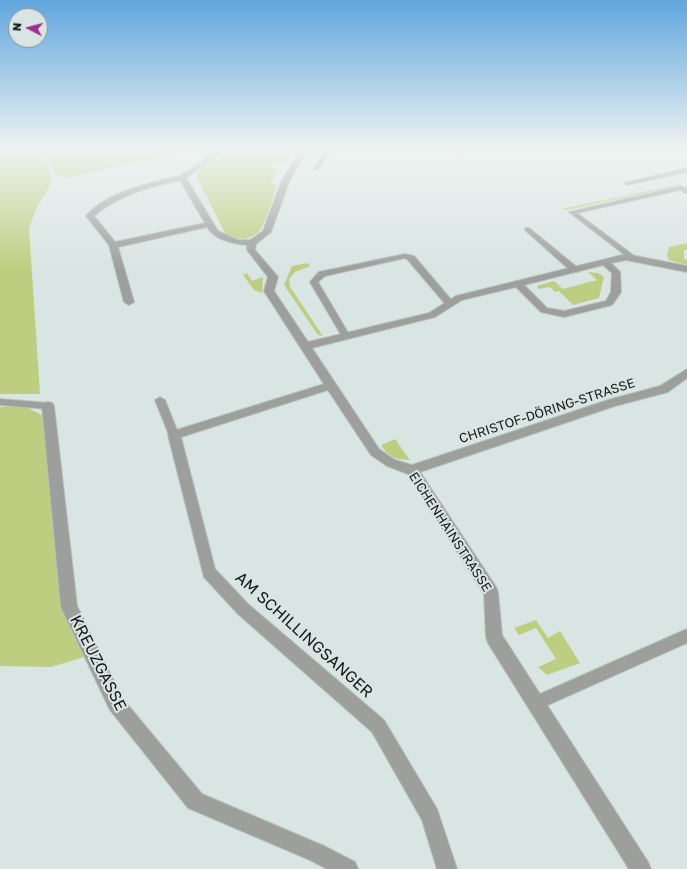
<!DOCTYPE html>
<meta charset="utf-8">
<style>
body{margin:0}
#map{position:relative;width:687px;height:869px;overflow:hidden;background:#d9e5e2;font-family:"Golos Text",sans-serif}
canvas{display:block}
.north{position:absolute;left:8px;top:8px;width:40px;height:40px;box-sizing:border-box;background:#d9e5e2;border:1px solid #8a9391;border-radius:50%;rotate:276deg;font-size:11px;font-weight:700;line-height:16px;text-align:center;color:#141817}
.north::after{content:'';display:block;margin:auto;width:14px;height:18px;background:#9f308f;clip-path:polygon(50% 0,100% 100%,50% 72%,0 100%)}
</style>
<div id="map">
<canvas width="687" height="869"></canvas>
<div class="north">N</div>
</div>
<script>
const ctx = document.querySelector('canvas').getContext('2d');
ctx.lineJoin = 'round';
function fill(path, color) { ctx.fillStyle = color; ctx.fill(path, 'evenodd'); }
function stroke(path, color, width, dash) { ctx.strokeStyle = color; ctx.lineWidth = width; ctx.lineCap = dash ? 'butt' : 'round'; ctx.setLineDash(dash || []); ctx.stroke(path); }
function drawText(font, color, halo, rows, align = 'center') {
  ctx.font = font + ' "Golos Text",sans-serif'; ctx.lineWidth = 4; ctx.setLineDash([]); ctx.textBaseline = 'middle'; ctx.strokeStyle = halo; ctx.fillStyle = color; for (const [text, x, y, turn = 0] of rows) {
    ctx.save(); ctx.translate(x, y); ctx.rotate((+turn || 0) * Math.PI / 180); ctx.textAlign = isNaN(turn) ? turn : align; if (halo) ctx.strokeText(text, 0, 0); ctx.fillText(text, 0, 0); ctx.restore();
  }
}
fill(new Path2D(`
 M 0,149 L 191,149 L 67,178 L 55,175 L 46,157 L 52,182 L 37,207 L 29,228 L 40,394 L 0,394 Z
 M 225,149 L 294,149 L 285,164 L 271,163 L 269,167 L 278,168 L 271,184 L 277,185 C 273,196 266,224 259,231 C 250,241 235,241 225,233 L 197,177 L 197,172 C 206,163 216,157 225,149 Z
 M 680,184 L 682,185 L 567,210 L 561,209 Z
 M 687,243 L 687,250 L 684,250 L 684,259 L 687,260 L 687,265 L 669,260 L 667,256 L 669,247 Z
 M 308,263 L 310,266 L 295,272 L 289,279 L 290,287 L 323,336 L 318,335 L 284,285 L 292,266 Z
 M 588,272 L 598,273 L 604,277 L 599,298 L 573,305 L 559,291 L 555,292 L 550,287 L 539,289 L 537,286 L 554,281 L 563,289 L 597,280 Z
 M 247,273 L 252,281 L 263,277 L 262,293 L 254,290 L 243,275 Z
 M 0,407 L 26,407 L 42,415 L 63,611 L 84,657 L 51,667 L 0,666 Z
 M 395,439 L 410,460 C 396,460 388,457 381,445 Z
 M 536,620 L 548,638 L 560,631 L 580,663 L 547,675 L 538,667 L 556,659 L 536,628 L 519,635 L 514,628 Z`), '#bece80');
const service = new Path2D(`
 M 327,149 L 332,149 L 319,169 L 315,169 L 314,168 Z
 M 455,149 L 460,149 L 462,151 L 457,152 Z
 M 687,168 L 687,172 L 627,185 L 624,183 Z
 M 681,186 L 687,189 L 687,194 L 680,190 L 577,213 L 633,255 L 633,259 L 630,259 L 569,212 Z
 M 525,228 L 529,228 L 578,268 L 578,272 L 572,272 L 525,230 Z
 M 405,254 L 414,256 L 453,302 L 453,306 L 447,306 L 408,260 L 405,258 L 325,276 L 318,282 L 350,336 L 349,338 L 343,338 L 310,282 L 319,272 Z
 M 160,397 L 165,400 L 179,435 L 178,438 L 170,438 L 169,435 L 155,400 Z
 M 0,399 L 48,403 L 53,406 L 48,409 L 0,405 Z
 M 687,629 L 687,643 L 541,708 L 536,710 L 531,708 L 529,703 L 531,698 Z`);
const minor = new Path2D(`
 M 217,149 L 223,149 L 215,157 L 186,178 L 218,231 L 238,240 L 250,240 L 263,231 L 281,182 L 301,149 L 307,149 L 289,182 L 271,232 L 256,244 L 255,250 L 278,277 L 274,291 L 308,342 L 429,313 L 456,296 L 626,254 L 687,266 L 687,272 L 626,260 L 611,263 L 620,272 L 621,292 L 612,305 L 564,317 L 541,312 L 516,287 L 462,300 L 435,317 L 312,348 L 379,449 L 395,460 L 412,465 L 608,400 L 660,386 L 687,369 L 687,378 L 668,392 L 615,406 L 420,472 L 496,587 L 498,592 L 502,635 L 648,862 L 651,869 L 629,869 L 488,643 L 486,637 L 484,594 L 408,474 L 387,466 L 371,455 L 328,390 L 181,437 L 215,569 L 248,604 L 384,720 L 437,809 L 457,869 L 437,869 L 422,820 L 372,732 L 238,614 L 204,577 L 168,435 L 170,432 L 324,384 L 264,291 L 268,277 L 247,250 L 247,245 C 233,244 215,240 207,227 L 118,247 L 134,302 L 129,305 L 124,302 L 109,245 L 86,216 C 103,196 133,188 158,181 C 165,179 172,178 179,176 C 190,171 208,157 217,149 ZM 180,180 L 205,223 L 115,242 L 94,216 C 118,195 150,187 180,180 ZM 603,265 L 612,273 L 611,292 L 606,301 L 564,311 L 547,308 L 524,285 Z
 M 48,402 L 52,403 L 54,406 L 77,606 L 122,698 L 202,794 L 324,846 L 355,862 L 358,869 L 327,869 L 310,860 L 188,808 L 110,710 L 61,607 L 42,406 L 44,403 Z`);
stroke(service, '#b6c0bd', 2);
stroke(minor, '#b6c0bd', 2);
fill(service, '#9c9f9c');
fill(minor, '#9c9f9c');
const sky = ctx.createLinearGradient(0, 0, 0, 270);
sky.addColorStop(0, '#60a6de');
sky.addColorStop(0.55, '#eef3f2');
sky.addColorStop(1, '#eef3f200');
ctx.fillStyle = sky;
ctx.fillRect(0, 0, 687, 270);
drawText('13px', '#141817', '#d9e5e2', [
 ["CHRISTOF-DÖRING-STRASSE",547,411,-18],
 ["EICHENHAINSTRASSE",450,532,57]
]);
drawText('16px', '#141817', '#d9e5e2', [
 ["AM SCHILLINGSANGER",304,635,42],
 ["KREUZGASSE",98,663,63]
]);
</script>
